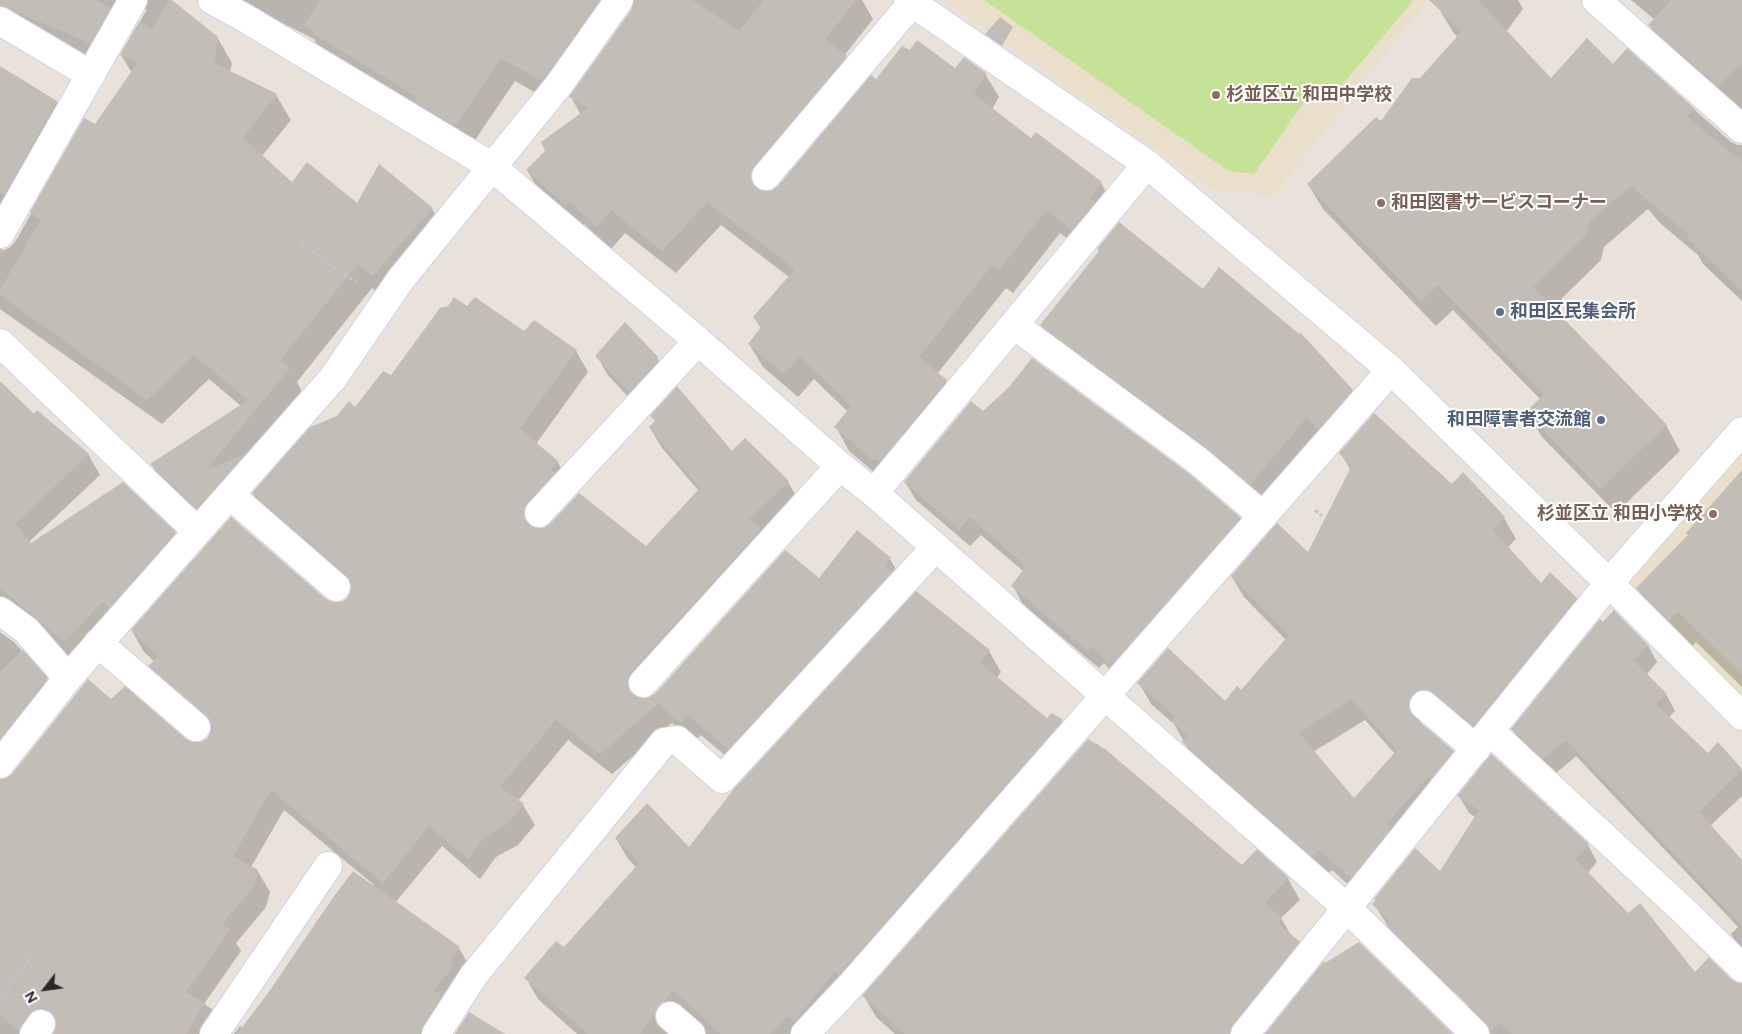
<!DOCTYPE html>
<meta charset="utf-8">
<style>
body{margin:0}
#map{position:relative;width:1742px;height:1034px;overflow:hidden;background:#e9e2db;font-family:Figtree,sans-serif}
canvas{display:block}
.north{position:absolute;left:20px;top:964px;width:50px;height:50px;-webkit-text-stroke:4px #fff;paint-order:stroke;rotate:240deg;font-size:14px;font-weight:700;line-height:20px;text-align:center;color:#282828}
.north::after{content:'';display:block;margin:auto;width:18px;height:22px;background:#282828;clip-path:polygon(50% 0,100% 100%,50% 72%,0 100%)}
</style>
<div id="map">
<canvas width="1742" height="1034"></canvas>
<div class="north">N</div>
</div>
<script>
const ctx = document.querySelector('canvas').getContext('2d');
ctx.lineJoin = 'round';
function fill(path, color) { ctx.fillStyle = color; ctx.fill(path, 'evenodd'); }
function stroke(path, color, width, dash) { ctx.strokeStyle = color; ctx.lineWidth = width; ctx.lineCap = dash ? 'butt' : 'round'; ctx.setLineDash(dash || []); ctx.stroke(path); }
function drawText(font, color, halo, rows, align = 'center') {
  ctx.font = font + ' Figtree,"Noto Sans JP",sans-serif'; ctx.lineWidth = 4; ctx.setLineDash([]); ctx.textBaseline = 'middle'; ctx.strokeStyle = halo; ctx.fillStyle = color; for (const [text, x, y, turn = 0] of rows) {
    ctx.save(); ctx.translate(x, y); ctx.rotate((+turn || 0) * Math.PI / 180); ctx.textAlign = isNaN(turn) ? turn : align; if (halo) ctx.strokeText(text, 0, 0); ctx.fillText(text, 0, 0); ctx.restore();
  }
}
fill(new Path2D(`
 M 943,0 L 1428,0 L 1273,195 L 1216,191 Z
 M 1742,448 L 1742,695 L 1627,581 Z`), '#eadfcb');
fill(new Path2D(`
 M 984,0 L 1412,0 L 1412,2 L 1342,85 L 1313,89 L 1254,174 L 1229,171 Z`), '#c5e297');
fill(new Path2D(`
 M 0,0 L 170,0 L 217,37 L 232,63 L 230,72 L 276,95 L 291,120 L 262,156 L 292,183 L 357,205 L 379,166 L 432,209 L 447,233 L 386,300 L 372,288 L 297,382 L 303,394 L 211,533 L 166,489 L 152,465 L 241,406 L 209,379 L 162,424 L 0,309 L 0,68 L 57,102 L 71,127 L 1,251 L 9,248 L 15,242 L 85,119 L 95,126 L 132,73 L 121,55 L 147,9 L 139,12 L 105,67 L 0,25 Z
 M 237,0 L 862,0 L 873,19 L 844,56 L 859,81 L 766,192 L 772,192 L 778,187 L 876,81 L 955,69 L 985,74 L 999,97 L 992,109 L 1031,140 L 1036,133 L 1101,183 L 1115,207 L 1086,253 L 1060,233 L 1013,293 L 1006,288 L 937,374 L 946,381 L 960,405 L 887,483 L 849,451 L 836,427 L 848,412 L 814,379 L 798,397 L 763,367 L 749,344 L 761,329 L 755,318 L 789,277 L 721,225 L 676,273 L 625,233 L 611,249 L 584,224 L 580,229 L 541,194 L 527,170 L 581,115 L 571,97 L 634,8 L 627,9 L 555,104 L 515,81 L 469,149 L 319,48 L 314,39 Z
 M 1444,0 L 1518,0 L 1523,9 L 1506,32 L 1551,80 L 1614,65 L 1627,50 L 1731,142 L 1738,145 L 1742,145 L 1742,301 L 1703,264 L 1698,255 L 1661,224 L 1648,209 L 1604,247 L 1601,260 L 1552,308 L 1666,425 L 1680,451 L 1616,513 L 1542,437 L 1527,412 L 1540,399 L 1453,310 L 1436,326 L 1323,209 L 1308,184 L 1381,123 L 1458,38 L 1453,32 L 1438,7 Z
 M 1631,0 L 1742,0 L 1742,119 L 1664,51 L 1650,26 L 1655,20 Z
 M 1203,291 L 1352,391 L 1362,409 L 1261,502 L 1052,343 L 1041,325 Z
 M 467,308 L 524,333 L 576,351 L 588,372 L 536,444 L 557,461 L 569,482 L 536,530 L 646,548 L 699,491 L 662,448 L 650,428 L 656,422 L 652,416 L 788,482 L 800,503 L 643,694 L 640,700 L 648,699 L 819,580 L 890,559 L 902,580 L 741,769 L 701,735 L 693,743 L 672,723 L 612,774 L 568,740 L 518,801 L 523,805 L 535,825 L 518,845 L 496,857 L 480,879 L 442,846 L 395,903 L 459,948 L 471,969 L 443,1034 L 234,1034 L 240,1026 L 243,1028 L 374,885 L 284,810 L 251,867 L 257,870 L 270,892 L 266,907 L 236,943 L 241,951 L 204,1004 L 212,1009 L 224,1030 L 221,1034 L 55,1034 L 56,1030 L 55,1029 L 46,1031 L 42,1034 L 0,1034 L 0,780 L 7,779 L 111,700 L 193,744 L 202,743 L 208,738 L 213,730 L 162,687 L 150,666 L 155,662 L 144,652 L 132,631 L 325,600 L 333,604 L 342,603 L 348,598 L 353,590 L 266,514 L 253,494 L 355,409 Z
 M 597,356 L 657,358 L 667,376 L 640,410 L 607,374 Z
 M 0,389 L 34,415 L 88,454 L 100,475 L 29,542 L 31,545 L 175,533 L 187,554 L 74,666 L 0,622 Z
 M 984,413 L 1240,518 L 1250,536 L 1119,681 L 1104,663 L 1099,668 L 1023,605 L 1013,586 L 1023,571 L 981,535 L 970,546 L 916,500 L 905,482 Z
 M 1341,453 L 1452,486 L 1504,518 L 1516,539 L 1507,548 L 1541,585 L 1576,598 L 1588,619 L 1486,746 L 1423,716 L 1420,724 L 1453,751 L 1465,772 L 1363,898 L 1332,870 L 1325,877 L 1196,763 L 1174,724 L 1151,704 L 1139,683 L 1225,703 L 1241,692 L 1286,640 L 1244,597 L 1232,577 L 1308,554 L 1351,471 ZM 1365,720 L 1395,754 L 1354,800 L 1313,752 Z
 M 1742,490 L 1742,687 L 1696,642 L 1688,651 L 1655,619 L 1638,588 Z
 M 0,632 L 15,643 L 47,679 L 59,700 L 0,775 Z
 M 1648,645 L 1657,662 L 1646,675 L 1666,694 L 1675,711 L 1668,718 L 1708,755 L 1718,744 L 1742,771 L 1742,796 L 1710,826 L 1742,862 L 1742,952 L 1731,934 L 1738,927 L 1576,756 L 1554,775 L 1522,746 L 1513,729 Z
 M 989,651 L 1001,672 L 997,678 L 1047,719 L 1062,721 L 1074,742 L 813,1034 L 704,1034 L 670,1026 L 667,1034 L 577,1034 L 538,999 L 526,978 L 564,949 L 637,868 L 628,859 L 616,838 L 689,849 Z
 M 1096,743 L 1242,867 L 1257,851 L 1288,879 L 1300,900 L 1281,918 L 1292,937 L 1299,942 L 1311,963 L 1254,1034 L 895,1034 L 876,1017 L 864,996 Z
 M 1459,796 L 1588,845 L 1597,862 L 1587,874 L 1628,915 L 1695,974 L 1730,980 L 1737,984 L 1742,984 L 1742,1034 L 1491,1034 L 1477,1020 L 1467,1003 L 1524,948 L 1451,994 L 1398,942 L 1374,904 L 1440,872 L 1475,817 L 1469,813 Z`), '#0003');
fill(new Path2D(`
 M 0,0 L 95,0 L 111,8 L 90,43 L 0,5 Z
 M 169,0 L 172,0 L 218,37 L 214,63 L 277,94 L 243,138 L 292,182 L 307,162 L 357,203 L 379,164 L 433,208 L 372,276 L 358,264 L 280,360 L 290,368 L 205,471 L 244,455 L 196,509 L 150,464 L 248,400 L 194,355 L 147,400 L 0,295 L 0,290 L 41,220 L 30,212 L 84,118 L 95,124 L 138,62 L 120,55 L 139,22 L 152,29 Z
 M 320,0 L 600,0 L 542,81 L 501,58 L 455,126 L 415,102 L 417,97 L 320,38 L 304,25 Z
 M 634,0 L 692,0 L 739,31 L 764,0 L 856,0 L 825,40 L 847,56 L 754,166 L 751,174 L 752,182 L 756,188 L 763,191 L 771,191 L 778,186 L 871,75 L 876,79 L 902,46 L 910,50 L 917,40 L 955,68 L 964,57 L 986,73 L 974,94 L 1031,138 L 1036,132 L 1102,182 L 1090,198 L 1095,202 L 1072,230 L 1046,210 L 999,270 L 992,265 L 919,357 L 947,380 L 880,462 L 875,458 L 873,460 L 834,427 L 851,406 L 800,356 L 784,374 L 748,344 L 761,327 L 753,317 L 795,269 L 707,202 L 662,251 L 611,210 L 597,227 L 570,202 L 566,206 L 526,170 L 545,151 L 541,142 L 588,108 L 569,97 L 632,9 Z
 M 1429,0 L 1478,0 L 1551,78 L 1587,38 L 1613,64 L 1627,48 L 1695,109 L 1687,117 L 1742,162 L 1742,291 L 1687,238 L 1690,236 L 1645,198 L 1632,185 L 1590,221 L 1587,234 L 1533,287 L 1667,425 L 1600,489 L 1526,412 L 1544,394 L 1438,285 L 1421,301 L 1307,184 L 1376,117 L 1381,121 L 1412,78 L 1420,78 L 1462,31 Z
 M 1671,0 L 1742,0 L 1742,62 L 1718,87 L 1648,25 Z
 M 1000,17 L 1013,27 L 1002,46 L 985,34 Z
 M 0,66 L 57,101 L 4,195 L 0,192 Z
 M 1119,222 L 1203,289 L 1219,267 L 1299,334 L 1300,332 L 1353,390 L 1318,429 L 1307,417 L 1250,485 L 1206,447 L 1040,325 L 1099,251 L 1097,249 Z
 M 454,297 L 467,306 L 475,297 L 524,331 L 534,320 L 577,350 L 520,429 L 558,461 L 551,469 L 555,473 L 528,502 L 524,509 L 524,517 L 529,525 L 536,528 L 543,528 L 550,524 L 579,493 L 646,546 L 700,488 L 649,427 L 655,421 L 650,416 L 677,386 L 732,451 L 745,438 L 789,481 L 749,519 L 761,529 L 631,672 L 628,679 L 628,687 L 633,695 L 640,698 L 647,698 L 655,694 L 785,550 L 819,578 L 857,530 L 891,558 L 885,566 L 892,572 L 728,749 L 688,715 L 680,723 L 659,703 L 600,754 L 556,720 L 500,787 L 524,804 L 507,824 L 485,836 L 468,859 L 429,826 L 383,883 L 271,790 L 233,856 L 258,870 L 254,886 L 222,924 L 230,930 L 186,992 L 205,1003 L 186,1034 L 53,1034 L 56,1026 L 55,1018 L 50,1012 L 42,1008 L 35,1010 L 29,1015 L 19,1031 L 0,1015 L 0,779 L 6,778 L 12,774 L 88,679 L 111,699 L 125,686 L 186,739 L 194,742 L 201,742 L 208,738 L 211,729 L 211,722 L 206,716 L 148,666 L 158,657 L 131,630 L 231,517 L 326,599 L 334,602 L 342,602 L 347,598 L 351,589 L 351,581 L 346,575 L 252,493 L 310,427 L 337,416 L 349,401 L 355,407 L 383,371 L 391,375 L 440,308 L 448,306 Z
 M 625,322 L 658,357 L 655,359 L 657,362 L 629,392 L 595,356 Z
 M 1032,358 L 1187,472 L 1241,518 L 1114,662 L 1112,660 L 1108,664 L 1093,646 L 1088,651 L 1011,586 L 1026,566 L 970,517 L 959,529 L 904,482 L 971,401 L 983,411 L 1009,387 Z
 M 0,381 L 34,414 L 37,410 L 89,454 L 16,523 L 31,543 L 123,482 L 176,532 L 109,608 L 102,602 L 65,642 L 0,588 Z
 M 1374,413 L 1452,484 L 1463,472 L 1505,517 L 1493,530 L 1541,583 L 1550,572 L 1577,598 L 1473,726 L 1434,693 L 1426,690 L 1419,690 L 1412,695 L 1409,703 L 1409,710 L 1414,717 L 1454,751 L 1431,779 L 1428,777 L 1387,823 L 1392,827 L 1351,878 L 1319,850 L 1312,857 L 1182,742 L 1188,735 L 1171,721 L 1175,716 L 1137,683 L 1168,648 L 1225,701 L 1237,686 L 1241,690 L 1289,635 L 1231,576 L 1277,523 L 1308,552 L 1351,467 L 1339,453 ZM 1352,699 L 1397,750 L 1354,798 L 1299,733 Z
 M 1742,470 L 1742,675 L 1678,612 L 1669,621 L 1636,588 L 1688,535 L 1686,533 Z
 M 916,591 L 990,650 L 980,663 L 1047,718 L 1052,713 L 1063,720 L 840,973 L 839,975 L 835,971 L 794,1022 L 787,1016 L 770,1034 L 721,1034 L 673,990 L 664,1002 L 658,1006 L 655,1014 L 640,1034 L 588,1034 L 524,978 L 556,941 L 564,947 L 639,863 L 615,838 L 647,803 L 689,847 L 733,790 Z
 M 1614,610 L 1648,645 L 1634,661 L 1667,694 L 1656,704 L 1708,753 L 1718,742 L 1742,769 L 1699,812 L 1742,860 L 1742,926 L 1566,740 L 1543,759 L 1511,729 L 1600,619 L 1603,622 Z
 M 23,650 L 48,678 L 0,739 L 0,672 Z
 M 1088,739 L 1101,748 L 1104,748 L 1242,865 L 1257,849 L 1289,878 L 1264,903 L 1282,918 L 1278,923 L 1300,942 L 1233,1024 L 1230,1034 L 905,1034 L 862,996 Z
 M 1491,754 L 1589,844 L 1575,859 L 1628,913 L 1640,903 L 1695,972 L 1709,957 L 1731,979 L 1738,983 L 1742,983 L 1742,1034 L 1511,1034 L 1500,1022 L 1490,1032 L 1486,1023 L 1386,925 L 1391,922 L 1372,904 L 1376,900 L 1374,899 L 1415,848 L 1440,871 L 1479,810 L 1457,796 Z
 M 353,871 L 460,947 L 451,959 L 453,967 L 434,990 L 442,995 L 423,1026 L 420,1034 L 237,1034 L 268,993 L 332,899 Z
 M 1359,942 L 1453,1034 L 1265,1034 L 1323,962 L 1325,963 Z
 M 469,1012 L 505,1034 L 455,1034 Z`), '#c2bdb6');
const minor = new Path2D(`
 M 212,0 L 245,18 L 491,166 L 698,341 L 840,466 L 874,493 L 1347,908 L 1475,1034
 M 908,0 L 1147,164 L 1391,370 L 1609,583 L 1742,716
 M 1596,0 L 1742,129
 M 0,21 L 91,75
 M 766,176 L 912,3
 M 0,234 L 133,0
 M 1014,325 L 1197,460 L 1263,516
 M 0,343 L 197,531
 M 874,493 L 1147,164
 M 230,495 L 336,587
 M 539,513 L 698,341
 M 0,611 L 26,630 L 68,678
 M 98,643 L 196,727
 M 643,683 L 840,466
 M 1424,705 L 1476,749
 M 1490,731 L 1685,912 L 1742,968
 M 0,764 L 68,678 L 333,378 L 401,279 L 558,86 L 619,0
 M 670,1016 L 691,1034
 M 34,1034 L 41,1024
 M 214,1034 L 328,866
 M 436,1034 L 474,975 L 664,742 L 677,740 L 722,779 L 935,548
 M 805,1034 L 852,984 L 1391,370
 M 1245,1034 L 1609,583 L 1742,431`);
stroke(minor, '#d0d3e0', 30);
stroke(new Path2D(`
 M 301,244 L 356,282
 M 1315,510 L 1322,516
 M 0,999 L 34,952`), '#c3c3c3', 3, [4, 2.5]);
stroke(minor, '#fff', 28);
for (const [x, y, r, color] of [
 [1216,95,5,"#8d6e63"],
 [1381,203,5,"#8d6e63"],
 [1500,312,5,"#5c6f8a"],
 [1601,420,5,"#5c6f8a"],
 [1713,514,5,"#8d6e63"]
]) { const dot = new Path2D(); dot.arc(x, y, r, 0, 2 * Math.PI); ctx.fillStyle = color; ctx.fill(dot); stroke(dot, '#fff', 2); }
drawText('bold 18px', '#785e54', '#fff', [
 ["杉並区立 和田中学校",1226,95],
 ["和田図書サービスコーナー",1391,203],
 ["杉並区立 和田小学校",1703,514,"right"]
], 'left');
drawText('bold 18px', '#4e5e75', '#fff', [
 ["和田区民集会所",1510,312],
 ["和田障害者交流館",1591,420,"right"]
], 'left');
</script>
